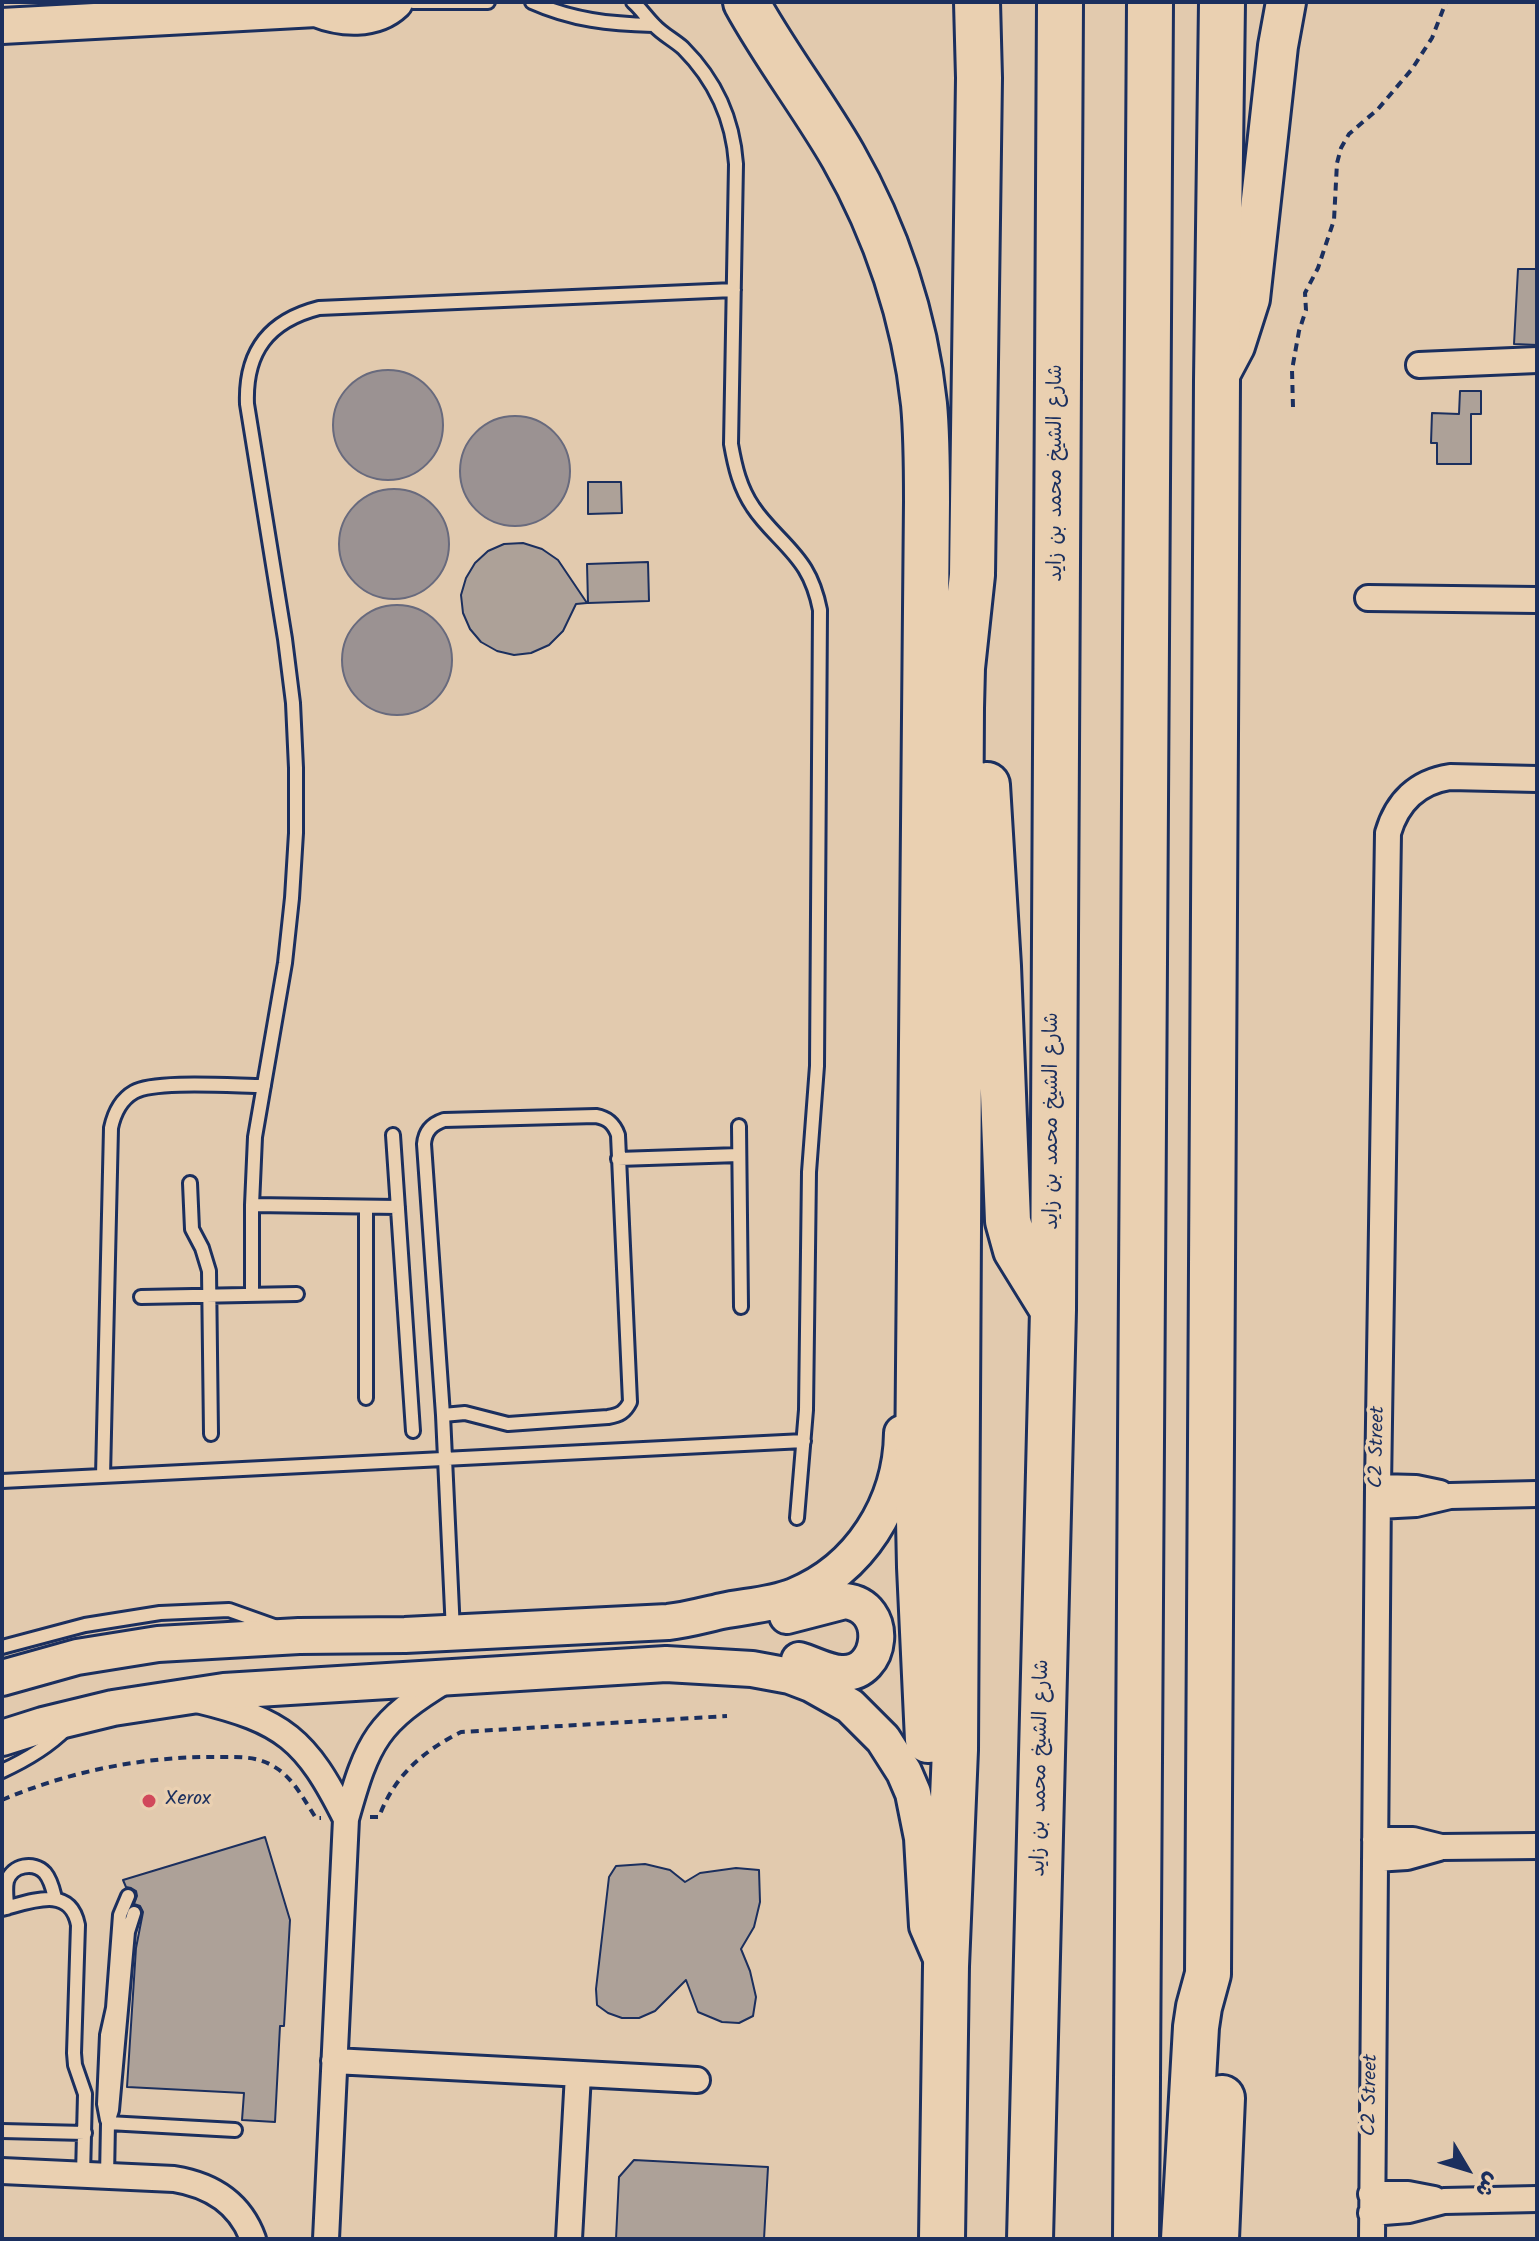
<!DOCTYPE html>
<meta charset="utf-8">
<style>
body{margin:0}
#map{position:relative;width:1539px;height:2241px;overflow:hidden;background:#e2caae;font-family:Kalam,"Playpen Sans Arabic",sans-serif}
canvas{display:block}
.frame{position:absolute;inset:0;border:4px solid #1b2f5e;pointer-events:none}
.north{position:absolute;left:1427px;top:2129px;width:80px;height:80px;-webkit-text-stroke:6px #ead0b1;paint-order:stroke;rotate:128deg;font-size:22px;font-weight:700;line-height:32px;text-align:center;color:#1b2f5e}
.north::after{content:'';display:block;margin:auto;width:28px;height:36px;background:#1b2f5e;clip-path:polygon(50% 0,100% 100%,50% 72%,0 100%)}
</style>
<div id="map">
<canvas width="1539" height="2241"></canvas>
<div class="frame"></div>
<div class="north">ش</div>
</div>
<script>
const ctx = document.querySelector('canvas').getContext('2d');
ctx.lineJoin = 'round';
function fill(path, color) { ctx.fillStyle = color; ctx.fill(path, 'evenodd'); }
function stroke(path, color, width, dash) { ctx.strokeStyle = color; ctx.lineWidth = width; ctx.lineCap = dash ? 'butt' : 'round'; ctx.setLineDash(dash || []); ctx.stroke(path); }
function drawText(font, color, halo, rows, align = 'center') {
  ctx.font = font + ' Kalam,"Playpen Sans Arabic",sans-serif'; ctx.lineWidth = 7; ctx.setLineDash([]); ctx.textBaseline = 'middle'; ctx.strokeStyle = halo; ctx.fillStyle = color; for (const [text, x, y, turn = 0] of rows) {
    ctx.save(); ctx.translate(x, y); ctx.rotate((+turn || 0) * Math.PI / 180); ctx.textAlign = isNaN(turn) ? turn : align; if (halo) ctx.strokeText(text, 0, 0); ctx.fillText(text, 0, 0); ctx.restore();
  }
}
const water = new Path2D(`
 M333 425a55 55 0 1 1 110 0a55 55 0 1 1-110 0Z
 M460 471a55 55 0 1 1 110 0a55 55 0 1 1-110 0Z
 M339 544a55 55 0 1 1 110 0a55 55 0 1 1-110 0Z
 M342 660a55 55 0 1 1 110 0a55 55 0 1 1-110 0Z`);
fill(water, '#9b9292');
stroke(water, '#686a7d', 2);
const building = new Path2D(`
 M 1518,269 L 1537,269 L 1537,345 L 1514,344 Z
 M 1460,391 L 1481,391 L 1481,414 L 1471,414 L 1471,464 L 1437,464 L 1437,443 L 1431,443 L 1432,413 L 1459,414 Z
 M 588,482 L 621,482 L 622,513 L 588,514 Z
 M 523,543 L 542,549 L 558,560 L 587,603 L 576,604 L 563,631 L 549,645 L 531,653 L 514,655 L 497,651 L 481,642 L 470,629 L 463,613 L 461,595 L 466,578 L 475,563 L 488,551 L 504,544 Z
 M 648,562 L 649,601 L 588,603 L 587,564 Z
 M 265,1837 L 290,1920 L 284,2026 L 280,2026 L 275,2122 L 242,2120 L 244,2093 L 127,2087 L 136,1948 L 143,1912 L 140,1906 L 134,1904 L 137,1896 L 136,1891 L 131,1888 L 126,1887 L 123,1880 Z
 M 645,1864 L 670,1870 L 685,1882 L 700,1873 L 736,1868 L 759,1870 L 760,1902 L 754,1927 L 741,1949 L 750,1971 L 756,1997 L 753,2016 L 739,2023 L 722,2022 L 698,2012 L 686,1980 L 655,2011 L 639,2018 L 622,2018 L 608,2013 L 597,2005 L 596,1989 L 609,1877 L 616,1866 Z
 M 634,2160 L 768,2167 L 764,2239 L 616,2239 L 619,2177 Z`);
fill(building, '#ada198');
stroke(building, '#1b2f5e', 2);
const lane = new Path2D(`
 M 413,2 L 488,2
 M 532,2 C 572,20 610,24 653,25
 M 633,2 C 641,9 646,17 654,25 C 662,34 674,40 683,48 C 715,80 733,119 736,164 L 731,444 C 735,467 740,488 753,507 C 768,530 791,546 805,569 C 813,582 817,595 820,610 L 817,1066 L 809,1172 L 806,1410 L 797,1518
 M 596,1116 C 608,1118 614,1124 618,1135 L 630,1402 C 625,1412 620,1415 608,1417 L 508,1424 L 465,1413 L 443,1415 L 424,1144 C 425,1131 432,1124 444,1120 Z
 M 739,1126 L 741,1307
 M 393,1135 L 413,1431
 M 618,1159 L 739,1155
 M 190,1183 L 192,1229 L 202,1248 L 209,1271 L 211,1434
 M 252,1205 L 398,1207
 M 366,1207 L 366,1398
 M 252,1295 L 252,1205 L 255,1137 L 285,963 L 292,898 L 296,833 L 296,768 L 293,703 L 285,639 L 247,404 C 245,352 268,321 319,308 L 734,290
 M 141,1297 L 297,1294
 M 443,1415 L 453,1632
 M 103,1476 L 111,1128 C 114,1114 120,1100 134,1092 C 154,1080 236,1086 264,1086
 M 2,1481 L 804,1441
 M 2,1647 L 85,1625 L 160,1613 L 229,1610 L 274,1626
 M 2,1771 C 26,1760 47,1748 66,1729
 M 7,1908 C 7,1900 5,1889 7,1881 C 12,1865 34,1861 45,1873 C 51,1880 53,1890 55,1898
 M 2,1909 C 30,1902 70,1884 78,1925 L 74,2053 L 75,2065 L 85,2094 L 83,2175
 M 107,2120 L 104,2104 L 107,2035 L 113,2008 L 120,1915 L 128,1896
 M 108,2123 L 235,2130
 M 2,2131 L 85,2133
 M 107,2177 L 108,2123 L 112,2110 L 128,1932 L 134,1913`);
const street = new Path2D(`
 M 1419,365 L 1537,360
 M 1368,598 L 1537,600
 M 1378,1487 L 1416,1488 L 1440,1493
 M 1378,1506 L 1416,1504 L 1450,1496 L 1537,1494
 M 197,1700 C 284,1721 306,1739 346,1819
 M 1375,1840 L 1413,1840 L 1441,1847 L 1537,1846
 M 1375,1859 L 1407,1857 L 1439,1848
 M 334,2061 L 697,2080
 M 2,2171 L 174,2179 C 211,2185 240,2203 253,2239
 M 1371,2194 L 1408,2194 L 1434,2199
 M 1371,2213 L 1409,2210 L 1444,2201 L 1537,2199
 M 326,2239 L 346,1819 C 368,1740 377,1722 448,1679
 M 569,2239 L 578,2074
 M 1372,2239 L 1378,1487 L 1388,833 C 1397,802 1417,782 1450,777 L 1537,779`);
const secondary = new Path2D(`
 M 316,9 C 341,19 374,22 395,2
 M 2,26 L 316,9 L 332,2
 M 787,1616 L 845,1601 C 891,1606 883,1675 842,1673 C 828,1673 813,1664 799,1660
 M 2,1678 L 77,1657 L 158,1644 L 299,1636 L 405,1635 L 668,1622 C 687,1620 704,1615 722,1611 C 746,1606 771,1605 794,1596 C 860,1569 901,1504 902,1433
 M 2,1738 L 43,1725 L 113,1708 L 224,1691 L 666,1664 L 752,1669 L 790,1676 L 811,1684 L 850,1706 L 883,1739 L 904,1772 L 913,1793 L 922,1838 L 927,1926 L 940,1956`);
const primary = new Path2D(`
 M 1218,378 L 1235,346 L 1250,299 L 1278,46 L 1286,2`);
const highway = new Path2D(`
 M 746,2 C 775,55 813,104 843,156 C 886,231 915,318 924,404 C 927,436 927,469 927,501 L 918,1473 L 920,1567 L 928,1740
 M 987,785 L 998,966 L 1008,1221 L 1016,1250 L 1053,1310
 M 942,2239 L 946,1966 L 955,1750 L 961,708 L 962,668 L 972,575 L 979,78 L 977,2
 M 1030,2239 L 1053,1310 L 1060,2
 M 1136,2239 L 1150,2
 M 1184,2239 L 1196,2027 L 1199,2007 L 1208,1974 L 1217,380 L 1222,2
 M 1216,2239 L 1222,2098`);
stroke(lane, '#1b2f5e', 18);
stroke(street, '#1b2f5e', 30);
stroke(secondary, '#1b2f5e', 40);
stroke(primary, '#1b2f5e', 44);
stroke(highway, '#1b2f5e', 50);
stroke(new Path2D(`
 M 1293,407 L 1292,370 L 1299,331 L 1306,310 L 1305,293 L 1318,268 L 1334,220 L 1337,163 L 1341,148 L 1349,134 L 1378,109 L 1412,69 L 1432,38 L 1446,2
 M 2,1800 C 70,1771 145,1756 219,1757 C 238,1757 257,1756 273,1766 C 293,1777 304,1800 316,1818 L 321,1818
 M 370,1817 L 379,1817 C 394,1776 423,1751 461,1732 L 727,1716`), '#1b2f5e', 4, [8, 6]);
stroke(lane, '#ead0b1', 12);
stroke(street, '#ead0b1', 24);
stroke(secondary, '#ead0b1', 34);
stroke(primary, '#ead0b1', 38);
stroke(highway, '#ead0b1', 44);
for (const [x, y, r, color] of [
 [149,1801,8,"#d1495b"]
]) { const dot = new Path2D(); dot.arc(x, y, r, 0, 2 * Math.PI); ctx.fillStyle = color; ctx.fill(dot); stroke(dot, '#ead0b1', 3); }
drawText('20px', '#1b2f5e', '#ead0b1', [
 ["شارع الشيخ محمد بن زايد",1058,473,-90],
 ["شارع الشيخ محمد بن زايد",1054,1121,-90],
 ["C2 Street",1379,1447,-89],
 ["شارع الشيخ محمد بن زايد",1042,1768,-89],
 ["C2 Street",1372,2095,-89]
]);
drawText('20px', '#1b2f5e', '#ead0b1', [
 ["Xerox",165,1801]
], 'left');
</script>
